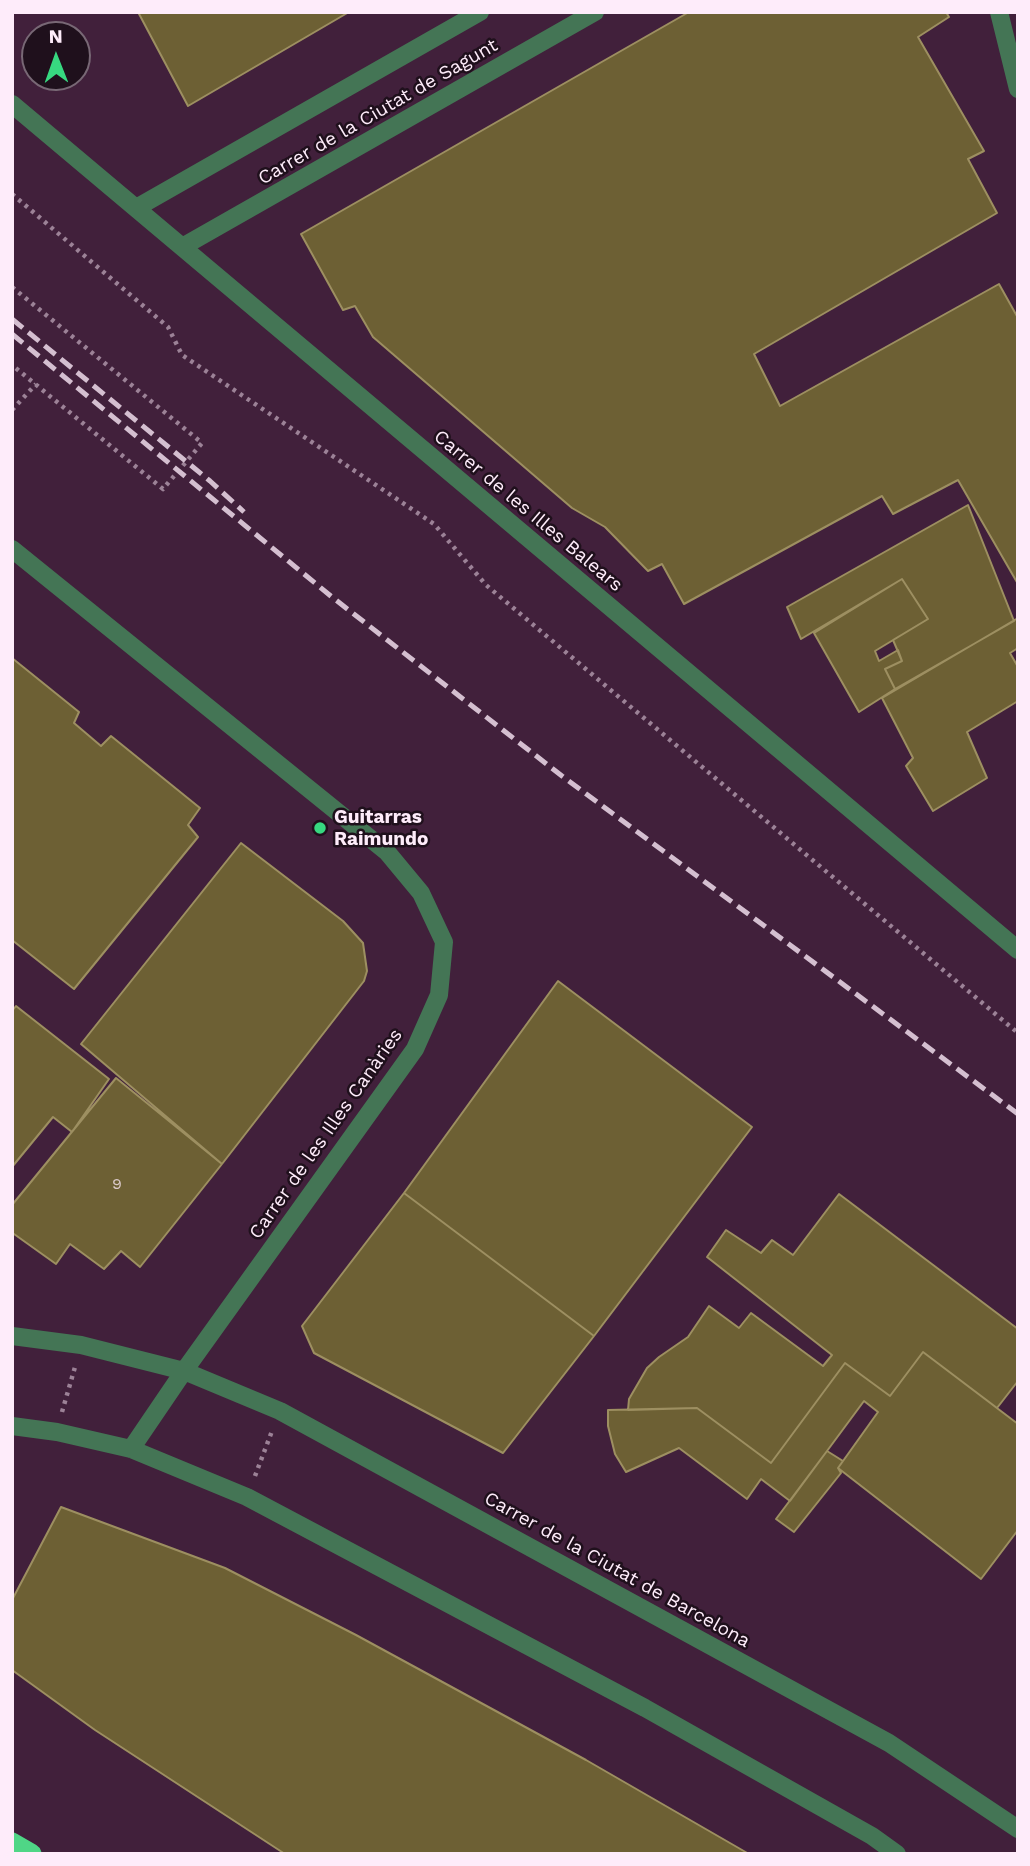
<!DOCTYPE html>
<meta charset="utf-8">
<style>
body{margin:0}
#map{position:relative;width:1030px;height:1866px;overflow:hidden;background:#41203b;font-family:"Work Sans",sans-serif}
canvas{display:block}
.frame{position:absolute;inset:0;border:14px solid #feecfa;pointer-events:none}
.north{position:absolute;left:21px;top:21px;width:70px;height:70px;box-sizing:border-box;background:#1f101c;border:2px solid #786875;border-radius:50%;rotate:359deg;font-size:19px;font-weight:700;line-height:28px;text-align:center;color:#feecfa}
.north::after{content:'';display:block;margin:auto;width:24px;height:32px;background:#37d880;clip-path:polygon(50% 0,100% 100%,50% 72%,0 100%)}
</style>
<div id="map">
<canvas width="1030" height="1866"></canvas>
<div class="frame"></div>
<div class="north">N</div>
</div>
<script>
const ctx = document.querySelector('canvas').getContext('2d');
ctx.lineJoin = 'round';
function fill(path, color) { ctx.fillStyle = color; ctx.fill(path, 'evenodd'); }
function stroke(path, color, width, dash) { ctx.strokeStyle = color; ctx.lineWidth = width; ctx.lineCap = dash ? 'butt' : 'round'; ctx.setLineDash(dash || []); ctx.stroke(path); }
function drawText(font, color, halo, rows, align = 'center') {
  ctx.font = font + ' "Work Sans",sans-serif'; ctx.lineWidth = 5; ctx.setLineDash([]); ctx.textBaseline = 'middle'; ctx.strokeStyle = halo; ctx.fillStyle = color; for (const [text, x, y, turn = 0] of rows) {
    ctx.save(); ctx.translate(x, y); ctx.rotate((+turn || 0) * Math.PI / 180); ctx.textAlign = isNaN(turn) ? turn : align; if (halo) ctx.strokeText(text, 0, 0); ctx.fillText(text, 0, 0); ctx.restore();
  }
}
const building = new Path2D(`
 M 138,12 L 349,12 L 188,106 Z
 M 689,12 L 946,12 L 949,17 L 918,37 L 984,151 L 968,159 L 997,213 L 754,354 L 780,406 L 999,284 L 1018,318 L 1018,584 L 958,480 L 893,514 L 882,496 L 684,604 L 662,564 L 648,571 L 605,527 L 572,508 L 373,337 L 355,306 L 343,310 L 301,234 Z
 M 968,505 L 1014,621 L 895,689 L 885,669 L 902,661 L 893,640 L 928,619 L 902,579 L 801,639 L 787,607 Z
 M 902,579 L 928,619 L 875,651 L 879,661 L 898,650 L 902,661 L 885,669 L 895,689 L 859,712 L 814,633 Z
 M 1018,618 L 1018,648 L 1010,653 L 1018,667 L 1018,701 L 967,732 L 987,778 L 933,811 L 906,766 L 913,758 L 882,698 Z
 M 12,658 L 79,712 L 74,723 L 101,746 L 111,736 L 200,808 L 188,825 L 198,837 L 74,989 L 12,940 Z
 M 241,843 L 343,921 L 363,943 L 367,971 L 364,981 L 222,1164 L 81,1044 Z
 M 558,981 L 752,1127 L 594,1336 L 404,1193 Z
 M 16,1006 L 109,1079 L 72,1132 L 53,1117 L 12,1167 L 12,1011 Z
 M 116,1078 L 222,1164 L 140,1267 L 121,1251 L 104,1269 L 70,1244 L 56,1264 L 14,1234 L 12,1236 L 12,1205 Z
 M 404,1193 L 594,1336 L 503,1453 L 314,1353 L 302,1326 Z
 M 839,1194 L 1018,1329 L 1018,1381 L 997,1408 L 923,1352 L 890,1396 L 845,1363 L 771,1463 L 697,1408 L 628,1410 L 629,1399 L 647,1368 L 659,1357 L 688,1337 L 709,1306 L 739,1328 L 751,1313 L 823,1366 L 832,1355 L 707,1257 L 726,1230 L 761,1253 L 772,1240 L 793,1255 Z
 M 923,1352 L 1018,1424 L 1018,1530 L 981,1579 L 838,1468 L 878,1412 L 864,1401 L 790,1501 L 761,1479 L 747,1499 L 679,1448 L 626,1472 L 615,1454 L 608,1426 L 608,1410 L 697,1408 L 771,1463 L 845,1363 L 890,1396 Z
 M 827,1451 L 843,1461 L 838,1468 L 841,1473 L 794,1532 L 776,1519 Z
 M 61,1507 L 225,1568 L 356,1635 L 586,1760 L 749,1854 L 285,1854 L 95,1730 L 12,1670 L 12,1600 Z`);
fill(building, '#6d6034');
stroke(building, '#9d8f61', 2);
stroke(new Path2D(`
 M 12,194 L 168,327 L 182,355 L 434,524 L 486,585 L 1018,1033
 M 12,287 L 202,443 L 163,489 L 12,365
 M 12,410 L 36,384
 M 62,1412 L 75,1367
 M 255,1476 L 272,1431`), '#9c8297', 4.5, [3.5, 5]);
stroke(new Path2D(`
 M 999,12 L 1018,89
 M 12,104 L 1018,950
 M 136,208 L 480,12
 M 182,247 L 595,12
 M 12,549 L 387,852 L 421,893 L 444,942 L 439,995 L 415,1049 L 184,1371 L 131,1449
 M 12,1336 L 81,1345 L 184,1371 L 280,1411 L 889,1743 L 1018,1829
 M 12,1426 L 57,1432 L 131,1449 L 247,1497 L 645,1708 L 872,1836 L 897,1854`), '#447555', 18);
stroke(new Path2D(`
 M 12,1843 L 31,1854`), '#4fd686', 21);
stroke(new Path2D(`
 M 12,319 L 210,481 L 244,512
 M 12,334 L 332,597 L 562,776 L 1018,1114`), '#d4bfd0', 5, [14, 7]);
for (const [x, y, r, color] of [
 [320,828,7,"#37d880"]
]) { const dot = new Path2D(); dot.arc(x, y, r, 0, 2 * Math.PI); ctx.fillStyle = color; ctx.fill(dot); stroke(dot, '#1f101c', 2.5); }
drawText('16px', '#dac9c8', null, [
 ["9",117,1184]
]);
drawText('19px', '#feecfa', '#1f101c', [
 ["Carrer de la Ciutat de Sagunt",378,112,-30],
 ["Carrer de les Illes Balears",528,511,40],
 ["Carrer de les Illes Canàries",326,1134,-55],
 ["Carrer de la Ciutat de Barcelona",617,1570,29]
]);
drawText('bold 19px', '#feecfa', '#1f101c', [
 ["Guitarras",334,817],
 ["Raimundo",334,839]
], 'left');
</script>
